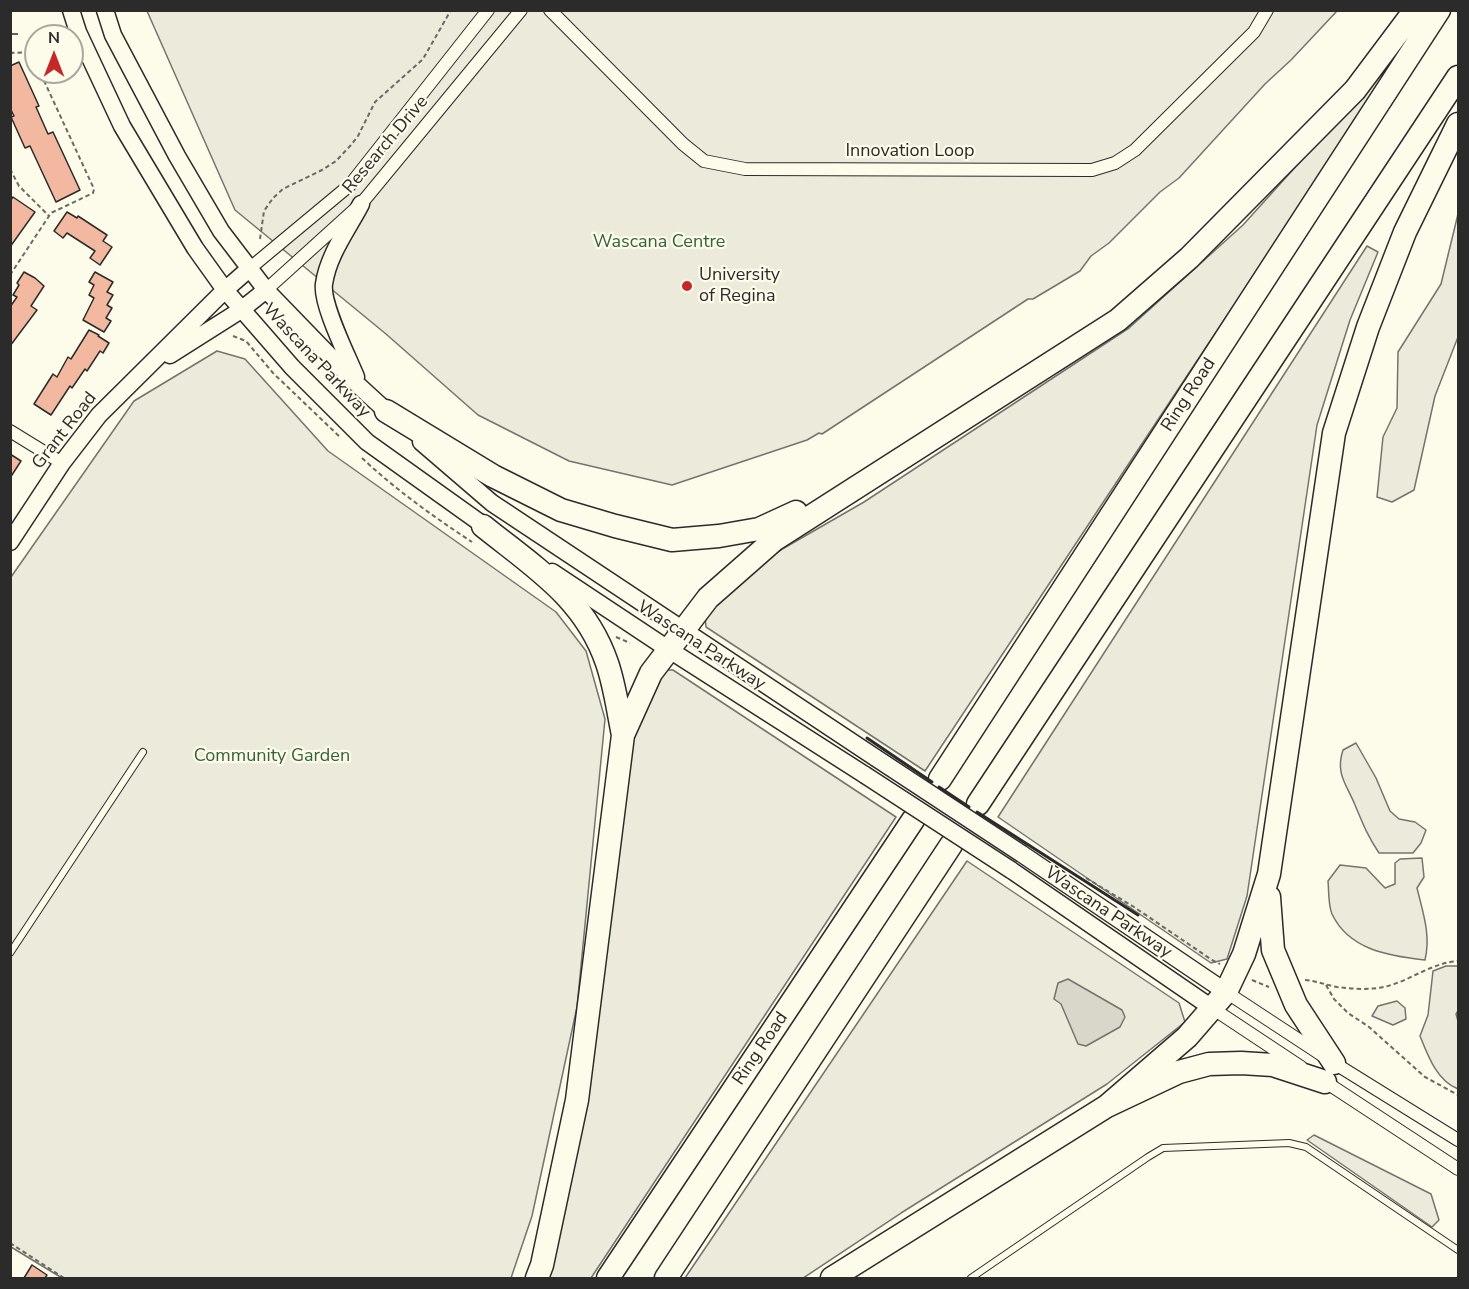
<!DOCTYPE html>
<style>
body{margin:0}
#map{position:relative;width:1469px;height:1289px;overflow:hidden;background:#fdfbea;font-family:"Nunito Sans",sans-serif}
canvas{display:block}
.frame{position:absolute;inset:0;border:12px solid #2b2b2b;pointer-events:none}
.north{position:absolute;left:24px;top:24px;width:60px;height:60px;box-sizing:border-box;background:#fdfbea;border:2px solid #a9a89e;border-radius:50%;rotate:0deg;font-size:16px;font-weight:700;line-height:24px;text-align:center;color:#2b2b2b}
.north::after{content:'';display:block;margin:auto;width:21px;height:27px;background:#c62828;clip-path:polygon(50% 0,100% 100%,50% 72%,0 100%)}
</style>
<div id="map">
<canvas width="1469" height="1289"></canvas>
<div class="frame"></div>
<div class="north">N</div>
</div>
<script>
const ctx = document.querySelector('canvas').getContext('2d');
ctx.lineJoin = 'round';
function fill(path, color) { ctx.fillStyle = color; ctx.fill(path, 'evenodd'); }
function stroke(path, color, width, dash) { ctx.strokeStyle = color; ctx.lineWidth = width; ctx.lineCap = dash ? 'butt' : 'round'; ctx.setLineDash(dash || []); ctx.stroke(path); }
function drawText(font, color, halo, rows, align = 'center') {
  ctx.font = font + ' "Nunito Sans",sans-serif'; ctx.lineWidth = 4.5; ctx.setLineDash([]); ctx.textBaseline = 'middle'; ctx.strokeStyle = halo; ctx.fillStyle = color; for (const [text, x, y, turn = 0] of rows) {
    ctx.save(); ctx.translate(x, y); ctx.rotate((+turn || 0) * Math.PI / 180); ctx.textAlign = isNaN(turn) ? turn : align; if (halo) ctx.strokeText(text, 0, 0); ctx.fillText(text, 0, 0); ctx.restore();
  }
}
const green = new Path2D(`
 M 147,11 L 1337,11 L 1291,60 L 1265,84 L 1179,178 L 1160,192 L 1109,243 L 1091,256 L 1080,271 L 1033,299 L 1028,299 L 822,434 L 819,433 L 807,440 L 672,485 L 569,461 L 478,415 L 386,334 L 235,210 Z
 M 1423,20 L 925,771 L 706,627 L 705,617 L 758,563 L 864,502 L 1129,328 L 1243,225 L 1326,133 Z
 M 1458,214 L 1458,337 L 1435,396 L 1414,490 L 1392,502 L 1377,497 L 1383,437 L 1397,408 L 1398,352 L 1441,284 Z
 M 1367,246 L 1378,252 L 1350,320 L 1317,425 L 1247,896 L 1227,959 L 1211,963 L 998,817 Z
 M 217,351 L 245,359 L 328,451 L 556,612 L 586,651 L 605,719 L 577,1007 L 532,1216 L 511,1278 L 62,1278 L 11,1247 L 11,577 L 134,401 Z
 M 662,670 L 673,670 L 896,817 L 591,1278 L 543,1278 L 630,741 Z
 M 1356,743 L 1376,778 L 1390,811 L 1399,819 L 1415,822 L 1426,830 L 1421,843 L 1413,853 L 1379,853 C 1367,835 1363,824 1355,805 C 1347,785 1335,774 1343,750 Z
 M 1422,858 L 1424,877 L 1417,888 C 1423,913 1431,935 1425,960 C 1389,956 1349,950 1332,914 C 1328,905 1329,891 1328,881 L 1340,865 L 1366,868 L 1385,888 L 1395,884 L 1395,863 L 1400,859 Z
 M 967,861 L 1179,1003 L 1185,1022 L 1107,1084 L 901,1213 L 803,1278 L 685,1278 Z
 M 1446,966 L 1458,966 L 1458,1011 L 1456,1014 L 1458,1021 L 1458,1089 C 1437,1081 1428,1056 1420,1036 L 1428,1015 L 1433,971 Z
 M 1397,1001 L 1405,1008 L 1406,1019 L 1393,1025 L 1372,1016 L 1378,1006 Z
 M 1314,1135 L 1431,1194 L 1439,1220 L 1432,1227 L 1307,1140 Z`);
fill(green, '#ecebdb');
stroke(green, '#74746e', 1.5);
const water = new Path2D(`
 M 1068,979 L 1122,1010 L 1125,1017 L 1120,1027 L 1086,1046 L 1078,1044 L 1061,1004 L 1054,999 L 1058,983 Z`);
fill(water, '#d8d7c9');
stroke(water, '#74746e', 1.5);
const building = new Path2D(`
 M 19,62 L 39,106 L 36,107 L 48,134 L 53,132 L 80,190 L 56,202 L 30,146 L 25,148 L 11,117 L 14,116 L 10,108 L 10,66 Z
 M 13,197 L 35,212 L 10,247 L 10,201 Z
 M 67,212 L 77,218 L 78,216 L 107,235 L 103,241 L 112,247 L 100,265 L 90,258 L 95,251 L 67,233 L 63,238 L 54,231 Z
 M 24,272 L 35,278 L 44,286 L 31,306 L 37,310 L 10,346 L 10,307 L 17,297 L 13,295 L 19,285 L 17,283 Z
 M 95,272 L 113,282 L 107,292 L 113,295 L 107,305 L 112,308 L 106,318 L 111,321 L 104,332 L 83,320 L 94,298 L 89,295 L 94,285 L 89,282 Z
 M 89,330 L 99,335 L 98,336 L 109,343 L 103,353 L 100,351 L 87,371 L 85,369 L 72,388 L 70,386 L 51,415 L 34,404 L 53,374 L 57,377 L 68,357 L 71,359 Z
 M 10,454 L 21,461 L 10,478 Z
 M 32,1265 L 47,1275 L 45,1278 L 24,1278 Z`);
fill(building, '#f2b8a0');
stroke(building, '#2b2b2b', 1.5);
const lane = new Path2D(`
 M 10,953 L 143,752
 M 971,1278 L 1148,1157 L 1163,1148 L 1289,1143 L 1306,1147 L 1458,1250`);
const street = new Path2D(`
 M 550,10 L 683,144 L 704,161 L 745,169 L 1092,170 L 1115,163 L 1135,150 L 1254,32 L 1267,10
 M 249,269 L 350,185 L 488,10
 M 266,290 L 361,204 L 521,10
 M 10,431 L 62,463
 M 1226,992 L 1334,1063 L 1458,1140
 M 1212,1008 L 1301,1067
 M 1321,1079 L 1458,1169`);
const secondary = new Path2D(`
 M 71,10 L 78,32 L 122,126 L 195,248 L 225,290 L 292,367 L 367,442 L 493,532
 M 105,10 L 113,35 L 177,156 L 221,231 L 266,290 L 359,386 L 395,419
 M 170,355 L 241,310 L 266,290
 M 356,377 C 348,357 321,304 324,284 C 328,255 348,229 361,204
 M 421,442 L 492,503 L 876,758
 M 10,542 L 62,463 L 99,415 L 225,290 L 249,269
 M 552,572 L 668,649 L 865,775
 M 1022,854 L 1226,992
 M 1011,870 L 1212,1008`);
const highway = new Path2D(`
 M 386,411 L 493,476 L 561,510 L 615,526 L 672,540 L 719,536 L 759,529 L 796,512
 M 483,526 C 534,567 585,598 607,663 C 615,686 618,711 623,735
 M 940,779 L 1439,10
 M 978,804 L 1458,77
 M 1269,897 L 1273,950 L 1296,1005 L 1334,1063
 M 1107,1106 L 1187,1037 L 1226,992 L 1244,954 L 1269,874 L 1334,433 L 1368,327 L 1405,232 L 1458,124
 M 537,1278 L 542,1265 L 577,1100 L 623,735 L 651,673 L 708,598 L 774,540 L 1118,320 L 1189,258 L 1355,90 L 1415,10
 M 608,1278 L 913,820
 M 666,1278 L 951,845
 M 832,1278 L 1107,1106 L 1179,1072 L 1209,1064 L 1241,1063 L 1273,1065 L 1325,1082`);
stroke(lane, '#2b2b2b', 8);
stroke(street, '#2b2b2b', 14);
stroke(secondary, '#2b2b2b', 19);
stroke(highway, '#2b2b2b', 25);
stroke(new Path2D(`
 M 10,53 L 31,52 L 36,63
 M 10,169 L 19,186 L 49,216
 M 260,239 L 264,211 L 273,198 L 283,189 L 322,170 L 336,161 L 351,145 L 358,136 L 375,102 L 423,59 L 451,10
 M 10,275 L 51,213 L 93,193 L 94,189 L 40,72
 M 233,336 L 246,341 L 273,373 L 341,438
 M 362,458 C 396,490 434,517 472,542
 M 616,637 L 630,643
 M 1086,878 L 1134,907 L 1212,960 L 1220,964
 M 1252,980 L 1269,987
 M 1305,980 C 1317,981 1326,985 1337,987 C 1352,989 1369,990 1384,987 C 1410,981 1431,963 1458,961
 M 1326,985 L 1334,999 L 1348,1013 L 1369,1027 L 1425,1077 L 1458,1095
 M 10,1243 L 64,1278`), '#6a6964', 2, [4.5, 3]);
stroke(lane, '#fdfbea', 6);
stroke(street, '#fdfbea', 12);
stroke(secondary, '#fdfbea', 16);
stroke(highway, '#fdfbea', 22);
const secondaryBridge = new Path2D(`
 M 876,758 L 1022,854
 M 865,775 L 1011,870`);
stroke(secondaryBridge, '#2b2b2b', 19, []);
stroke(secondaryBridge, '#fdfbea', 16);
stroke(new Path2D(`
 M 10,34 L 20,34`), '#2b2b2b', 1.5, [8, 3]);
stroke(new Path2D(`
 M 867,738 L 932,782
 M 939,787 L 969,807
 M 977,812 L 1138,915`), '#2b2b2b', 3);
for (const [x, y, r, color] of [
 [687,286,6,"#c62828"]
]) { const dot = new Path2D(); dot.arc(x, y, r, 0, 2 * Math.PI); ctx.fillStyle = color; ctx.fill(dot); stroke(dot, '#fdfbea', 2); }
drawText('18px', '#2b2b2b', '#fdfbea', [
 ["Research Drive",386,145,-50],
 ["Innovation Loop",910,152],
 ["Wascana Parkway",316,361,47],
 ["Ring Road",1189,395,-57],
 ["Grant Road",65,431,-52],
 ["Wascana Parkway",701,646,33],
 ["Wascana Parkway",1108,913,34],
 ["Ring Road",761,1049,-56]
]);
drawText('18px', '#34623c', '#fdfbea', [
 ["Wascana Centre",659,243],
 ["Community Garden",272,757]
]);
drawText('18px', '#2b2b2b', '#fdfbea', [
 ["University",699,276],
 ["of Regina",699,297]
], 'left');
</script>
